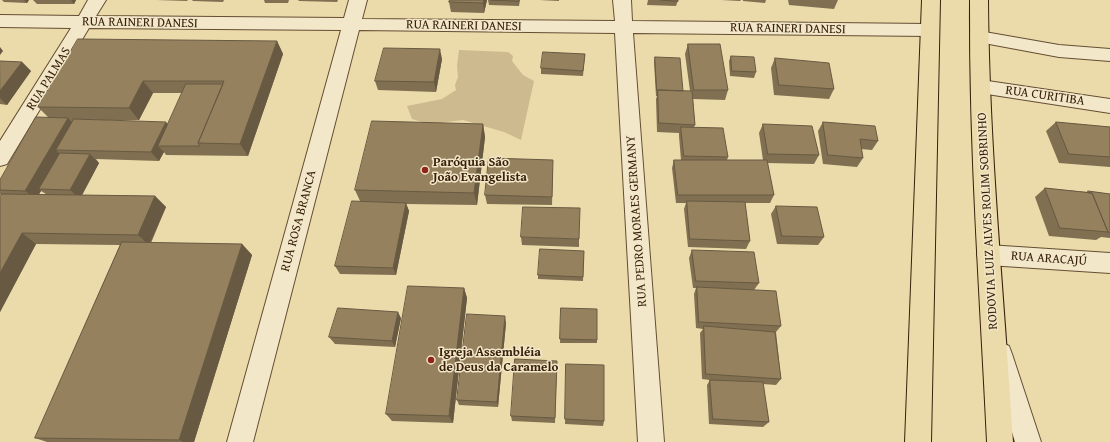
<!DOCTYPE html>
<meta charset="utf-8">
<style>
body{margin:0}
canvas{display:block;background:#ebdaaa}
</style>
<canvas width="1110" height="442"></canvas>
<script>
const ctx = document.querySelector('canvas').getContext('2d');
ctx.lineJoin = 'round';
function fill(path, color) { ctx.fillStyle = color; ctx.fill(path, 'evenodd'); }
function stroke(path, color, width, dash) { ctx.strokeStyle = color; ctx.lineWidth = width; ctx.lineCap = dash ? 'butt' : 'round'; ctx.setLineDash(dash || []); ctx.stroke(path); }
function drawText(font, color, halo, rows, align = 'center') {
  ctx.font = font + ' "Gentium Book Plus",serif'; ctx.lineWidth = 3; ctx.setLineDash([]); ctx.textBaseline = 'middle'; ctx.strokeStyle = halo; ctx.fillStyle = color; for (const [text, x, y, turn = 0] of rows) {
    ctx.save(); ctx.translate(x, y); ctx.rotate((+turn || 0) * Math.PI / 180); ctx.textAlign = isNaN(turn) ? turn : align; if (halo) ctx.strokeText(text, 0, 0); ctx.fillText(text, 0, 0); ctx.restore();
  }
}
fill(new Path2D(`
 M 459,50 L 508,52 L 513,56 L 512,61 L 523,75 L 534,81 L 521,140 L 504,132 L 463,120 L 429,124 L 412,119 L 407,106 L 442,99 L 456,90 L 455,85 L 458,77 L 457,66 Z`), '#cdba8f');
const minor = new Path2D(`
 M 88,0 L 106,0 L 96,16 L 344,18 L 349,0 L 367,0 L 362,19 L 615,21 L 613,0 L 631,0 L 632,21 L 929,24 L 935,26 L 938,30 L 935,34 L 929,36 L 633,33 L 664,442 L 638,442 L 615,33 L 359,30 L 253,442 L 227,442 L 341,30 L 89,28 L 7,164 L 0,166 L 0,141 L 71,28 L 0,27 L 0,15 L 79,16 Z
 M 979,31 L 1059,45 L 1110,49 L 1110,61 L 1059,57 L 973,41 L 970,37 L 973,33 Z
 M 981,80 L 1110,99 L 1110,113 L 974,92 L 971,87 L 974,82 Z
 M 988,245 L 1110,253 L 1110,273 L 988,265 L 980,262 L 977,255 L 980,248 Z
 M 1000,342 L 1009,346 L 1012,354 L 1041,442 L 1015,442 L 988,354 L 991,346 Z`);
const highway = new Path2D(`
 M 922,0 L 940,0 L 931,442 L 905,442 Z
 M 970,0 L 988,0 C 989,148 1004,295 1013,442 L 987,442 C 980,295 969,148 970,0 Z`);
stroke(minor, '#654e33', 2);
stroke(highway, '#38200b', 2);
fill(minor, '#f2e7c8');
fill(highway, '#ebdaaa');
fill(new Path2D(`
 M 2,0 L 29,0 L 27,3 L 4,2 Z
 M 33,0 L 76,0 L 74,4 L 37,4 Z
 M 156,0 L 188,0 L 187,1 Z
 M 192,0 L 224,0 L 223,2 L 193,1 Z
 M 264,0 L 289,0 L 288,3 L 265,3 Z
 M 298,0 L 338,0 L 337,2 L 299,1 Z
 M 487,0 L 484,13 L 451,12 L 449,2 Z
 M 488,0 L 520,0 L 519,6 L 489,5 Z
 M 539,0 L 559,0 L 559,1 Z
 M 648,0 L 678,0 L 676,6 L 647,5 Z
 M 721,0 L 741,0 L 740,1 Z
 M 743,0 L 766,0 L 765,3 L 743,1 Z
 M 788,0 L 838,0 L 834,9 L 789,5 Z
 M 277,41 L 283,54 L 248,156 L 166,155 L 164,152 L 159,161 L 96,159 L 99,163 L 82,195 L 155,196 L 166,207 L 151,243 L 242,244 L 252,255 L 194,442 L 47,442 L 35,438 L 120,245 L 36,244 L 0,312 L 1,195 L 0,194 L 0,180 L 49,118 L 38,107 ZM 153,93 L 182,93 L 168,124 L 91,120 L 139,120 ZM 41,191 L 46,194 L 39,194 Z
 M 688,44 L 728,90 L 725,100 L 693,99 L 695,125 L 694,127 L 728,157 L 727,160 L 763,160 L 759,133 L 763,124 L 819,155 L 814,164 L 767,163 L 774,195 L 770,203 L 745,203 L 750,241 L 746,249 L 688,247 L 684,209 L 686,203 L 676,203 L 672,168 L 674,160 L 681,160 L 679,136 L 679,133 L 657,132 L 656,99 L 657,96 L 656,96 L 654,62 L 655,57 L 683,91 L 690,91 L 685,54 Z
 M 585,54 L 583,76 L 541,74 L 541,68 Z
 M 731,56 L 756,72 L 754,78 L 730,76 L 729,61 Z
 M 775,58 L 834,89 L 829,99 L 774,95 L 771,68 Z
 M 442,59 L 436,92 L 378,90 L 375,81 Z
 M 0,61 L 22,62 L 31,71 L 7,105 L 0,104 Z
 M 823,122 L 878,141 L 872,150 L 861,149 L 863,158 L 857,167 L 823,164 L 818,131 Z
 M 1056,122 L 1110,127 L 1110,167 L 1059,163 L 1046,131 Z
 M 483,124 L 485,137 L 477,205 L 406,204 L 409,211 L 396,275 L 340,274 L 335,266 L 360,201 L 355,190 Z
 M 553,169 L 552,205 L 487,204 L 485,195 Z
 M 1045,188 L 1087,192 L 1088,191 L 1110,194 L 1110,238 L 1101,237 L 1096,240 L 1049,236 L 1035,197 Z
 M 776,206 L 824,237 L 818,245 L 777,244 L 771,214 Z
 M 521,237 L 579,239 L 579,247 L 522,245 Z
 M 692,250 L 759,283 L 754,290 L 781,326 L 776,332 L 781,379 L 776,385 L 763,384 L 769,422 L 763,427 L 709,424 L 707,385 L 710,380 L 702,379 L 700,333 L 703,329 L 696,328 L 694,294 L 696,288 L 693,288 L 689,258 Z
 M 584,251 L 583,281 L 538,279 L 538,275 Z
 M 464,288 L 467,298 L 453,423 L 392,421 L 386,414 Z
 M 561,308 L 597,340 L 597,343 L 560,343 Z
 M 401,318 L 395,347 L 335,344 L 329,337 Z
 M 506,323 L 498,407 L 459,405 L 457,400 Z
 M 557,361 L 555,423 L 512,421 L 511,416 Z
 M 566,364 L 604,421 L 603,426 L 565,424 Z`), '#806f51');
fill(new Path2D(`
 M 24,0 L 29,0 L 27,3 Z
 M 71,0 L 76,0 L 74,4 Z
 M 484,0 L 487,0 L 484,13 L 483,3 Z
 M 277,41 L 283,54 L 248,156 L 240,144 Z
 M 0,47 L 3,51 L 0,55 Z
 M 440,49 L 442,59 L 436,92 L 434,82 Z
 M 22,62 L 31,71 L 7,105 L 0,98 L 0,91 Z
 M 143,81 L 153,93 L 139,120 L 129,108 Z
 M 68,118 L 77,127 L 56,150 L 61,155 L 39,189 L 41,191 L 36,199 L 25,191 Z
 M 166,122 L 174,131 L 158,146 L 164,152 L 159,161 L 151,152 Z
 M 483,124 L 485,137 L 477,205 L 474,193 Z
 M 90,154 L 99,163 L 80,199 L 70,190 Z
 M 155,196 L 166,207 L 149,245 L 138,235 Z
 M 406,203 L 409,211 L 396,275 L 393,268 Z
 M 22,233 L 36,244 L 0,312 L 0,273 Z
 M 242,244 L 252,255 L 194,442 L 183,442 L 179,440 Z
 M 464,288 L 467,298 L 453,423 L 449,416 Z
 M 398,312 L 401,318 L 395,347 L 392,341 Z
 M 505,316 L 506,323 L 498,407 L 497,402 Z`), '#685a42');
const building = new Path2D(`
 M 450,0 L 484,0 L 483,3 L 449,2 Z
 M 491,0 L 519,0 L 519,1 Z
 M 661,0 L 678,0 L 678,1 Z
 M 78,39 L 277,41 L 240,144 L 198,143 L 224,81 L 143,81 L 129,108 L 38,107 Z
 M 688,44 L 720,44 L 728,90 L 694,90 Z
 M 384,48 L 440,49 L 434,82 L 375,81 Z
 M 543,52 L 585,54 L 583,71 L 541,68 Z
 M 731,56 L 754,57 L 756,72 L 732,71 Z
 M 655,57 L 680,58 L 683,91 L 658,90 L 657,90 Z
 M 775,58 L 829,63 L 834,89 L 779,85 Z
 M 0,61 L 22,62 L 0,91 Z
 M 186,84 L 223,84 L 198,143 L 200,146 L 158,146 Z
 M 658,90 L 692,91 L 695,125 L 659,123 Z
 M 36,117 L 68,118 L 25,191 L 0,190 L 0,180 Z
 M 74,119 L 166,122 L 151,152 L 56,150 Z
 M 372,121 L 483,124 L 474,193 L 355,190 Z
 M 823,122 L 875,126 L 878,141 L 860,139 L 863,158 L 828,155 Z
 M 1056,122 L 1110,127 L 1110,157 L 1069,154 Z
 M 763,124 L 812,126 L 819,155 L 768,154 Z
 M 681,127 L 723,128 L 728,157 L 684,156 Z
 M 60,153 L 90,154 L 70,190 L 39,189 Z
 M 489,158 L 553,160 L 552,197 L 485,195 Z
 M 674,160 L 767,160 L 774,195 L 678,195 Z
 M 1045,188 L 1092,193 L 1108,232 L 1060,228 Z
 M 1088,191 L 1110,194 L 1110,233 L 1108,232 L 1092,193 L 1089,193 Z
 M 2,194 L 155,196 L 138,235 L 22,233 L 0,273 L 0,197 Z
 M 352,201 L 406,203 L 393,268 L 335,266 Z
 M 687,201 L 745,202 L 750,241 L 690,239 Z
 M 776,206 L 817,207 L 824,237 L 782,236 Z
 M 523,207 L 580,208 L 579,239 L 521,237 Z
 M 122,242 L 242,244 L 179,440 L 35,438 Z
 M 540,249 L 584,251 L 583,277 L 538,275 Z
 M 692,250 L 754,252 L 759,283 L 696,281 Z
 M 408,286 L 464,288 L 449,416 L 386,414 Z
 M 697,287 L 776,291 L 781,326 L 699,322 Z
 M 338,308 L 398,312 L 392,341 L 329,337 Z
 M 561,308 L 597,309 L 597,340 L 560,339 Z
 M 467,314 L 505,316 L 497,402 L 457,400 Z
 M 704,326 L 775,332 L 781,379 L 706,374 Z
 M 515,359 L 557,361 L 555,418 L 511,416 Z
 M 566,364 L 604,365 L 604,421 L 565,419 Z
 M 710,380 L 763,382 L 769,422 L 713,419 Z`);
fill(building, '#95815e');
stroke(building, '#685a42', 1);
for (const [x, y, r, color] of [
 [425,170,4,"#8f2418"],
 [431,360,4,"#8f2418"]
]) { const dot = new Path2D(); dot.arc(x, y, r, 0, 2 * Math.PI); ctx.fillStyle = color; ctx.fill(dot); stroke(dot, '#f2e7c8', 1.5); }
drawText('13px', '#38200b', '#f2e7c8', [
 ["RUA RAINERI DANESI",140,23,1],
 ["RUA RAINERI DANESI",464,26,1],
 ["RUA RAINERI DANESI",788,29,1],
 ["RUA PALMAS",49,79,-58],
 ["RUA CURITIBA",1045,96,8],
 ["RUA ROSA BRANCA",299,221,-75],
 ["RUA PEDRO MORAES GERMANY",637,221,-94],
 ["RODOVIA LUIZ ALVES ROLIM SOBRINHO",988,221,-93],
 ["RUA ARACAJÚ",1049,259,4]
]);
drawText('bold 13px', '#38200b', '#f2e7c8', [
 ["Paróquia São",433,163],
 ["João Evangelista",433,178],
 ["Igreja Assembléia",439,353],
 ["de Deus da Caramelo",439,368]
], 'left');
</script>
